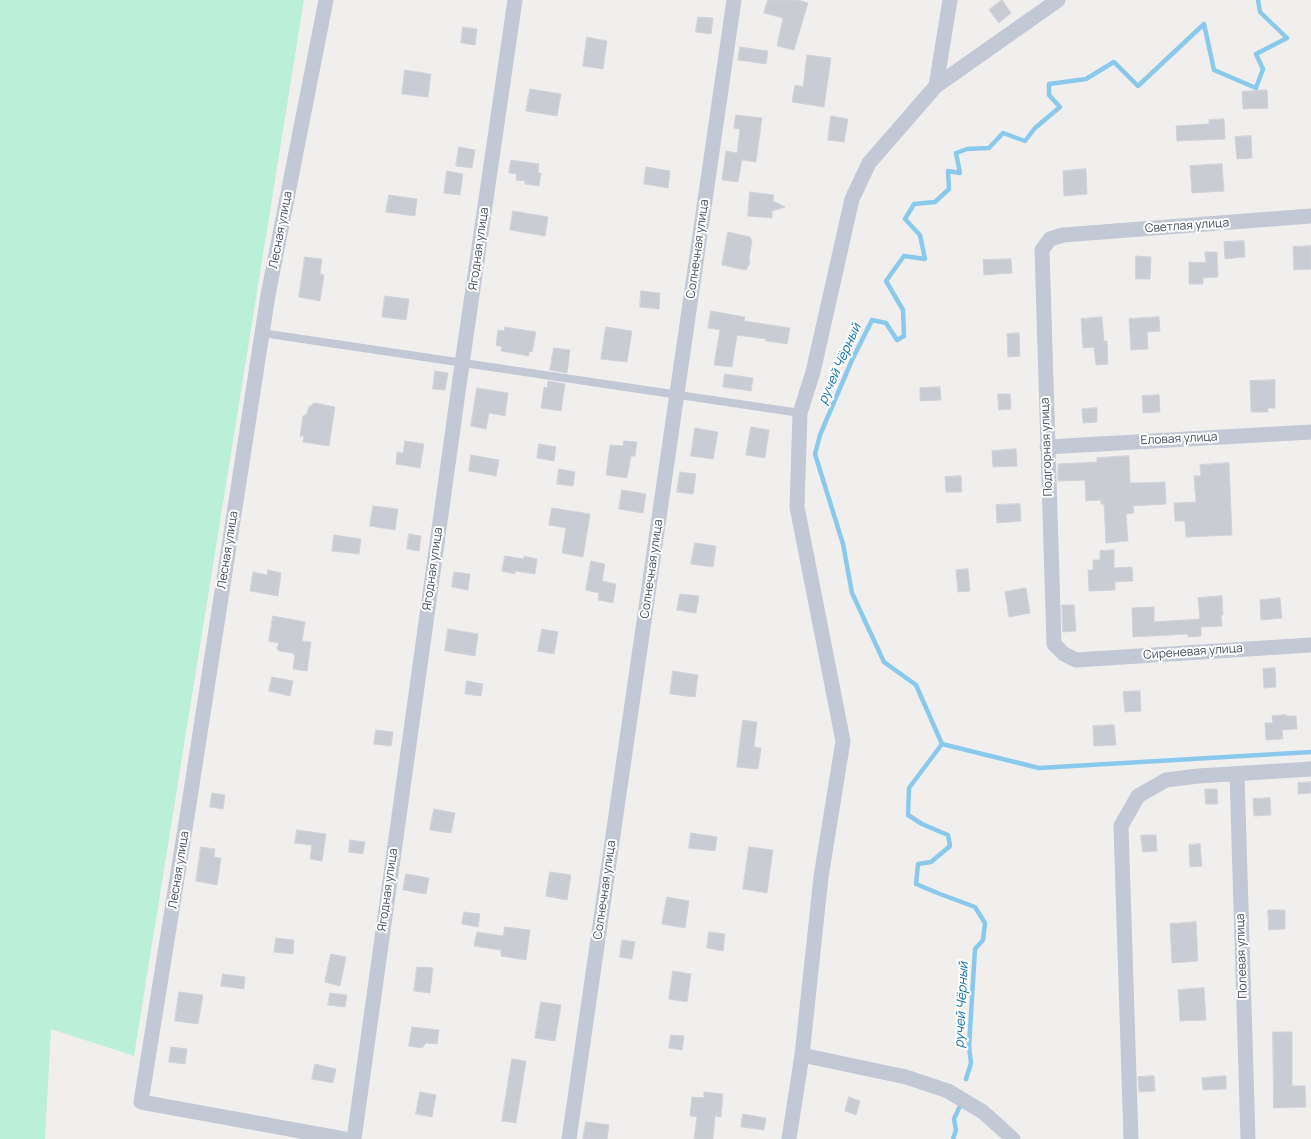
<!DOCTYPE html>
<meta charset="utf-8">
<style>
body{margin:0}
canvas{display:block;background:#f1efee}
</style>
<canvas width="1311" height="1139"></canvas>
<script>
const ctx = document.querySelector('canvas').getContext('2d');
ctx.lineJoin = 'round';
function fill(path, color) { ctx.fillStyle = color; ctx.fill(path, 'evenodd'); }
function stroke(path, color, width, dash) { ctx.strokeStyle = color; ctx.lineWidth = width; ctx.lineCap = dash ? 'butt' : 'round'; ctx.setLineDash(dash || []); ctx.stroke(path); }
function drawText(font, color, halo, rows, align = 'center') {
  ctx.font = font + ' Manrope,sans-serif'; ctx.lineWidth = 4; ctx.setLineDash([]); ctx.textBaseline = 'middle'; ctx.strokeStyle = halo; ctx.fillStyle = color; for (const [text, x, y, turn = 0] of rows) {
    ctx.save(); ctx.translate(x, y); ctx.rotate((+turn || 0) * Math.PI / 180); ctx.textAlign = isNaN(turn) ? turn : align; if (halo) ctx.strokeText(text, 0, 0); ctx.fillText(text, 0, 0); ctx.restore();
  }
}
fill(new Path2D(`
 M 0,0 L 304,0 L 134,1056 L 51,1029 L 45,1139 L 0,1139 Z`), '#bcefd8');
stroke(new Path2D(`
 M 942,744 L 1039,768 L 1311,752
 M 966,1079 L 971,1063 L 969,1046 L 975,949 L 983,940 L 985,923 L 975,907 L 940,894 L 916,884 L 918,864 L 931,862 L 950,846 L 948,835 L 922,824 L 908,815 L 909,788 L 942,744 L 916,685 L 884,662 L 852,593 L 843,544 L 815,454 L 820,435 L 852,360 L 872,320 L 886,323 L 897,340 L 904,336 L 903,310 L 886,281 L 904,256 L 925,259 L 920,235 L 905,219 L 914,204 L 935,202 L 949,189 L 948,171 L 960,173 L 956,153 L 967,149 L 989,148 L 1003,133 L 1025,141 L 1035,128 L 1060,107 L 1049,95 L 1049,84 L 1086,79 L 1114,62 L 1138,86 L 1204,24 L 1214,70 L 1256,88 L 1263,69 L 1256,54 L 1287,38 L 1260,12 L 1258,0
 M 953,1139 L 956,1130 L 954,1119 L 960,1106`), '#89c9ec', 4.5);
const building = new Path2D(`
 M 768,0 L 798,0 L 808,3 L 794,50 L 777,46 L 783,18 L 764,13 Z
 M 1002,0 L 1011,13 L 999,23 L 989,10 Z
 M 698,17 L 713,18 L 711,34 L 696,32 Z
 M 463,27 L 477,29 L 475,45 L 461,43 Z
 M 587,37 L 607,41 L 603,69 L 583,66 Z
 M 740,47 L 768,51 L 766,64 L 738,60 Z
 M 807,55 L 831,58 L 824,107 L 792,102 L 795,85 L 803,87 Z
 M 405,70 L 431,74 L 428,97 L 402,94 Z
 M 530,89 L 561,94 L 557,116 L 526,111 Z
 M 1267,90 L 1268,108 L 1243,109 L 1242,92 Z
 M 736,115 L 762,118 L 756,162 L 742,160 L 738,182 L 722,180 L 726,151 L 737,153 L 740,129 L 734,128 Z
 M 831,116 L 848,119 L 844,142 L 828,140 Z
 M 1224,119 L 1225,139 L 1177,141 L 1176,126 L 1209,124 L 1209,120 Z
 M 1251,136 L 1252,158 L 1237,159 L 1235,137 Z
 M 459,147 L 475,150 L 472,168 L 456,166 Z
 M 511,160 L 539,164 L 538,173 L 541,173 L 539,186 L 525,184 L 525,181 L 516,180 L 517,174 L 509,173 Z
 M 1222,164 L 1224,191 L 1192,193 L 1190,166 Z
 M 646,167 L 670,171 L 668,188 L 644,184 Z
 M 1086,169 L 1087,194 L 1064,196 L 1063,171 Z
 M 447,171 L 463,174 L 460,195 L 444,193 Z
 M 750,192 L 774,195 L 773,201 L 785,207 L 772,211 L 772,218 L 748,216 Z
 M 389,195 L 417,199 L 415,216 L 386,212 Z
 M 513,211 L 548,217 L 545,236 L 510,230 Z
 M 728,232 L 750,237 L 752,242 L 749,258 L 750,263 L 746,270 L 722,265 Z
 M 1244,241 L 1245,257 L 1225,259 L 1224,242 Z
 M 1311,246 L 1311,269 L 1294,270 L 1293,247 Z
 M 1205,252 L 1217,252 L 1218,277 L 1203,278 L 1203,284 L 1189,284 L 1189,262 L 1206,263 Z
 M 1136,256 L 1151,257 L 1150,279 L 1136,279 Z
 M 305,257 L 322,259 L 320,274 L 324,275 L 320,301 L 299,297 Z
 M 1011,259 L 1012,273 L 984,275 L 983,260 Z
 M 641,291 L 660,293 L 659,309 L 640,307 Z
 M 385,296 L 409,299 L 406,320 L 382,317 Z
 M 711,311 L 745,317 L 744,321 L 790,328 L 787,344 L 766,341 L 766,339 L 737,335 L 732,367 L 714,365 L 720,330 L 708,328 Z
 M 1102,317 L 1104,341 L 1107,341 L 1108,364 L 1096,365 L 1094,347 L 1083,348 L 1081,319 Z
 M 1159,317 L 1160,331 L 1147,332 L 1148,349 L 1131,350 L 1129,319 Z
 M 505,327 L 536,332 L 532,352 L 529,351 L 529,356 L 501,351 L 502,347 L 496,345 L 498,330 L 504,331 Z
 M 606,327 L 632,331 L 627,362 L 601,359 Z
 M 1019,333 L 1020,356 L 1008,357 L 1007,334 Z
 M 554,348 L 570,350 L 567,373 L 550,370 Z
 M 435,371 L 448,373 L 445,390 L 433,389 Z
 M 725,374 L 753,378 L 751,391 L 723,387 Z
 M 1275,380 L 1275,408 L 1268,408 L 1268,412 L 1251,412 L 1250,381 Z
 M 548,381 L 565,384 L 561,411 L 541,408 L 544,387 L 547,388 Z
 M 940,387 L 941,400 L 920,401 L 920,388 Z
 M 477,388 L 508,393 L 505,416 L 489,413 L 486,429 L 471,426 Z
 M 998,394 L 1010,394 L 1011,409 L 999,410 Z
 M 1159,395 L 1160,412 L 1143,413 L 1142,396 Z
 M 315,403 L 335,407 L 329,446 L 303,442 L 304,436 L 300,436 L 303,416 L 307,414 L 309,407 Z
 M 1097,408 L 1097,422 L 1083,423 L 1082,409 Z
 M 751,427 L 769,430 L 765,458 L 746,455 Z
 M 695,428 L 718,432 L 713,459 L 691,456 Z
 M 405,441 L 424,444 L 420,468 L 396,464 L 397,452 L 403,453 Z
 M 624,441 L 637,442 L 635,456 L 631,456 L 627,478 L 606,475 L 610,445 L 623,446 Z
 M 539,444 L 556,447 L 554,461 L 537,458 Z
 M 1016,449 L 1017,466 L 993,467 L 992,451 Z
 M 471,455 L 499,460 L 496,476 L 469,471 Z
 M 1129,456 L 1130,483 L 1165,482 L 1166,504 L 1133,506 L 1134,513 L 1126,514 L 1128,541 L 1106,543 L 1104,504 L 1101,504 L 1101,500 L 1086,501 L 1085,480 L 1058,481 L 1058,464 L 1097,462 L 1097,458 Z
 M 1229,463 L 1232,535 L 1186,537 L 1185,521 L 1175,521 L 1174,503 L 1196,502 L 1194,476 L 1201,476 L 1200,465 Z
 M 559,469 L 575,472 L 573,486 L 557,484 Z
 M 680,472 L 696,474 L 693,494 L 677,492 Z
 M 961,476 L 962,492 L 946,492 L 945,477 Z
 M 622,490 L 646,494 L 643,513 L 619,509 Z
 M 1020,504 L 1021,521 L 997,523 L 996,505 Z
 M 373,506 L 398,509 L 395,530 L 370,526 Z
 M 552,508 L 590,514 L 583,557 L 562,553 L 566,528 L 549,525 Z
 M 409,534 L 421,536 L 419,551 L 407,549 Z
 M 334,535 L 361,539 L 359,554 L 332,551 Z
 M 695,543 L 716,546 L 713,567 L 691,564 Z
 M 1114,550 L 1114,568 L 1132,567 L 1133,581 L 1115,582 L 1115,590 L 1089,591 L 1088,570 L 1093,570 L 1093,560 L 1100,560 L 1100,551 Z
 M 505,556 L 524,559 L 524,556 L 537,559 L 535,574 L 515,571 L 515,574 L 502,571 Z
 M 591,561 L 605,564 L 602,581 L 616,584 L 613,603 L 598,600 L 599,593 L 586,590 Z
 M 968,569 L 970,591 L 958,592 L 956,570 Z
 M 268,570 L 281,573 L 278,596 L 250,591 L 253,572 L 267,575 Z
 M 454,572 L 470,574 L 468,590 L 452,587 Z
 M 1026,588 L 1030,613 L 1009,617 L 1005,592 Z
 M 680,594 L 699,596 L 696,613 L 677,610 Z
 M 1222,596 L 1223,615 L 1221,615 L 1222,626 L 1201,627 L 1201,636 L 1188,637 L 1188,634 L 1133,637 L 1132,608 L 1154,607 L 1154,622 L 1200,619 L 1198,598 Z
 M 1280,598 L 1282,618 L 1261,620 L 1260,600 Z
 M 1062,605 L 1074,605 L 1076,631 L 1063,632 Z
 M 273,616 L 305,622 L 302,641 L 311,642 L 307,671 L 293,669 L 295,655 L 293,654 L 293,653 L 279,651 L 277,649 L 279,643 L 269,641 Z
 M 448,629 L 478,634 L 475,656 L 445,651 Z
 M 542,629 L 558,632 L 554,654 L 538,651 Z
 M 1275,668 L 1276,687 L 1264,688 L 1263,669 Z
 M 673,671 L 698,675 L 695,697 L 670,694 Z
 M 272,677 L 293,681 L 290,696 L 269,691 Z
 M 467,681 L 483,684 L 481,696 L 465,694 Z
 M 1140,691 L 1141,711 L 1125,712 L 1123,692 Z
 M 1286,715 L 1286,716 L 1296,716 L 1297,729 L 1282,730 L 1283,739 L 1266,740 L 1265,723 L 1273,723 L 1272,716 Z
 M 743,720 L 757,722 L 754,747 L 761,748 L 758,769 L 737,767 Z
 M 1114,725 L 1116,745 L 1094,746 L 1093,726 Z
 M 376,730 L 393,732 L 391,746 L 374,744 Z
 M 1311,782 L 1311,793 L 1298,794 L 1298,783 Z
 M 1205,789 L 1217,789 L 1218,804 L 1206,804 Z
 M 212,793 L 225,795 L 223,809 L 210,807 Z
 M 1270,798 L 1271,815 L 1254,816 L 1253,799 Z
 M 434,809 L 455,813 L 451,833 L 430,830 Z
 M 297,830 L 326,834 L 322,861 L 310,859 L 312,845 L 295,843 Z
 M 691,833 L 717,837 L 715,851 L 689,848 Z
 M 1141,835 L 1156,835 L 1157,851 L 1143,852 Z
 M 350,840 L 365,842 L 363,854 L 349,852 Z
 M 1200,844 L 1202,866 L 1190,867 L 1189,845 Z
 M 201,847 L 215,849 L 214,857 L 221,858 L 217,885 L 196,881 Z
 M 749,847 L 773,850 L 767,893 L 743,889 Z
 M 550,872 L 571,875 L 567,900 L 546,896 Z
 M 406,874 L 429,878 L 426,894 L 403,890 Z
 M 667,897 L 689,901 L 685,928 L 662,924 Z
 M 1268,910 L 1285,910 L 1285,929 L 1269,930 Z
 M 464,912 L 480,914 L 478,927 L 462,924 Z
 M 1196,922 L 1198,961 L 1172,963 L 1170,924 Z
 M 505,927 L 530,930 L 526,960 L 501,956 L 501,950 L 474,946 L 477,932 L 503,936 Z
 M 709,932 L 725,934 L 723,951 L 707,948 Z
 M 276,938 L 294,940 L 293,954 L 274,952 Z
 M 622,940 L 635,942 L 632,959 L 620,957 Z
 M 331,954 L 346,957 L 340,986 L 325,982 Z
 M 417,967 L 433,968 L 430,993 L 414,991 Z
 M 673,971 L 691,974 L 687,1002 L 669,999 Z
 M 223,974 L 245,977 L 244,989 L 221,986 Z
 M 1204,988 L 1206,1020 L 1180,1021 L 1178,990 Z
 M 179,992 L 203,995 L 198,1024 L 175,1021 Z
 M 330,993 L 347,995 L 345,1007 L 328,1005 Z
 M 541,1002 L 561,1005 L 555,1041 L 535,1038 Z
 M 412,1027 L 439,1030 L 437,1044 L 426,1043 L 422,1048 L 409,1046 Z
 M 1273,1032 L 1292,1032 L 1292,1086 L 1305,1086 L 1306,1107 L 1274,1108 Z
 M 671,1035 L 684,1036 L 682,1050 L 669,1048 Z
 M 171,1047 L 187,1049 L 185,1064 L 169,1062 Z
 M 512,1059 L 526,1061 L 516,1123 L 502,1121 Z
 M 315,1064 L 336,1069 L 333,1083 L 312,1079 Z
 M 1154,1076 L 1155,1091 L 1139,1092 L 1138,1077 Z
 M 1226,1076 L 1226,1089 L 1203,1090 L 1202,1078 Z
 M 420,1092 L 436,1095 L 432,1117 L 416,1114 Z
 M 704,1092 L 723,1094 L 721,1117 L 715,1116 L 713,1139 L 694,1139 L 697,1117 L 690,1116 L 692,1097 L 704,1098 Z
 M 849,1097 L 860,1101 L 856,1115 L 845,1111 Z
 M 743,1114 L 766,1118 L 764,1130 L 741,1127 Z
 M 586,1122 L 609,1125 L 607,1139 L 583,1139 Z`);
fill(building, '#caccd4');
stroke(building, '#d2d3da', 1);
stroke(new Path2D(`
 M 262,333 C 441,361 621,385 800,413`), '#c2c8d4', 8);
stroke(new Path2D(`
 M 326,0 L 268,295 L 189,804 L 141,1102 L 344,1139
 M 936,86 L 950,0
 M 1311,216 L 1063,235 L 1050,239 L 1042,250 L 1054,644 L 1064,654 L 1076,660 L 1311,645
 M 1047,447 L 1311,432
 M 1237,774 L 1248,1139
 M 802,1055 L 906,1077 L 948,1091 L 983,1112 L 1013,1139
 M 354,1139 L 462,364 L 515,0
 M 569,1139 L 734,0
 M 789,1139 L 802,1055 L 821,877 L 843,741 L 797,507 L 800,413 L 813,372 L 852,199 L 869,163 L 936,86 L 1058,0
 M 1131,1139 L 1121,826 L 1138,796 L 1166,780 L 1198,776 L 1311,769`), '#c2c8d4', 15);
drawText('12px', '#464e5c', '#fff', [
 ["Светлая улица",1187,226,-4],
 ["Лесная улица",281,230,-79],
 ["Ягодная улица",479,249,-82],
 ["Солнечная улица",698,249,-82],
 ["Еловая улица",1179,439,-3],
 ["Подгорная улица",1047,447,-92],
 ["Лесная улица",228,550,-81],
 ["Ягодная улица",433,569,-82],
 ["Солнечная улица",652,569,-82],
 ["Сиреневая улица",1193,652,-4],
 ["Лесная улица",179,870,-81],
 ["Ягодная улица",388,890,-82],
 ["Солнечная улица",605,890,-82],
 ["Полевая улица",1242,956,-92]
]);
drawText('italic 13px', '#0b71aa', '#fff', [
 ["ручей Чёрный",840,364,-66],
 ["ручей Чёрный",962,1005,-87]
]);
</script>
